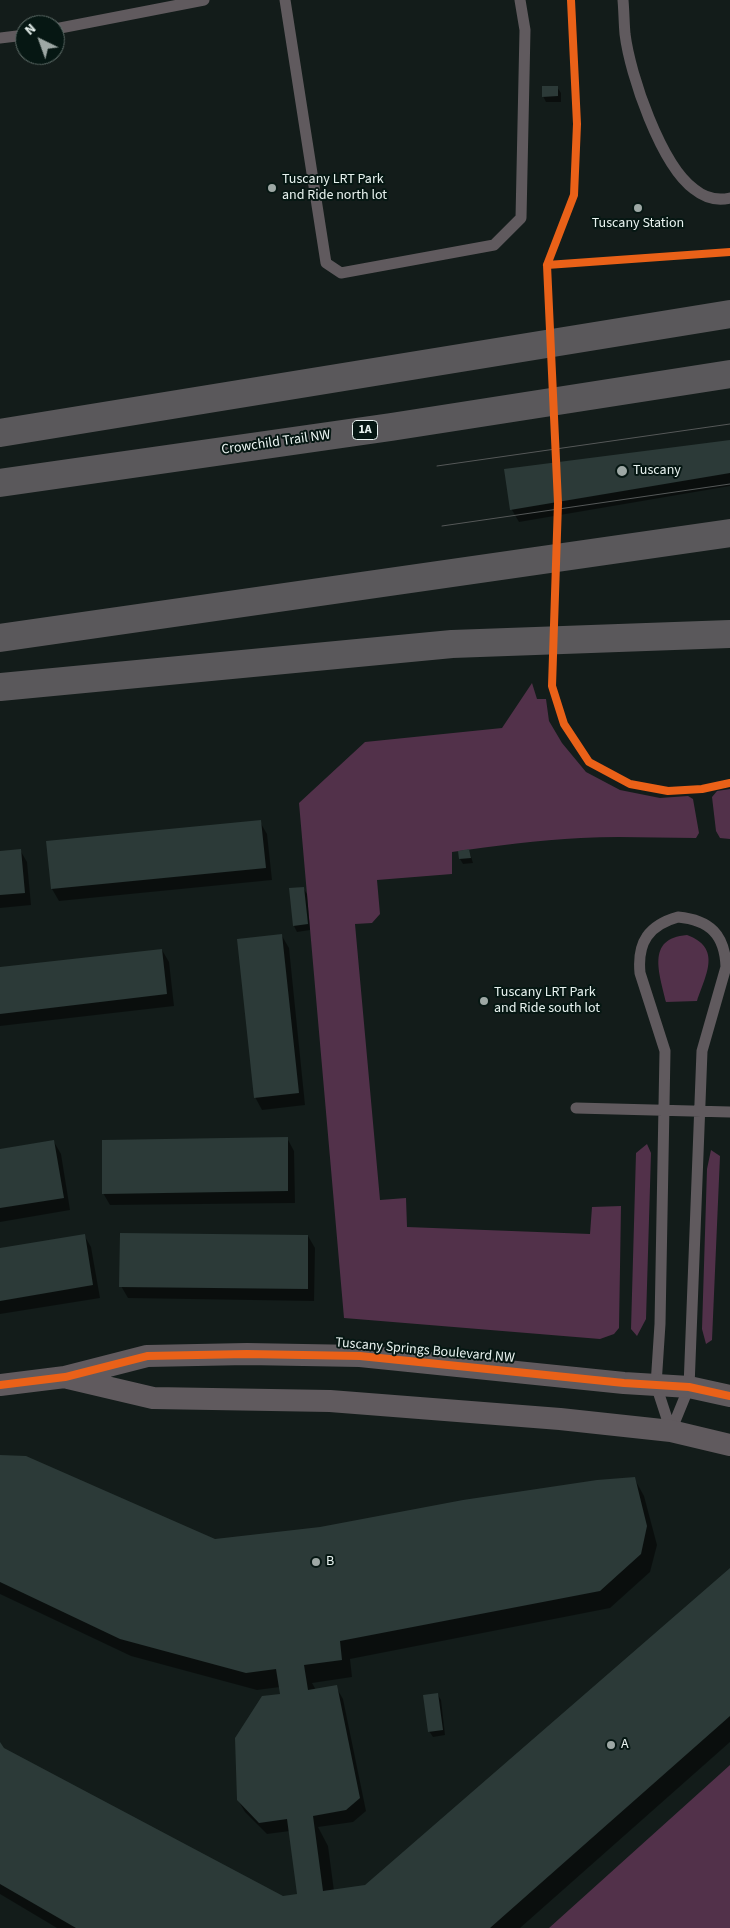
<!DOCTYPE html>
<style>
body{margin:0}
#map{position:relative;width:730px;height:1928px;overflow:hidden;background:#131c1a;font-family:"Source Sans 3",sans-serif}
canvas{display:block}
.north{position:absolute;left:15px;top:15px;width:50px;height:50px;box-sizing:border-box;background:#061713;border:1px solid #616f6b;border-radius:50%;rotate:318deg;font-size:14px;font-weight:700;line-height:20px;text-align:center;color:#e9f3f0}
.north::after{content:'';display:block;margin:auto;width:18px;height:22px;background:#9ea8a5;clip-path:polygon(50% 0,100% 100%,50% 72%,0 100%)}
</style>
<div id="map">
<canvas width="730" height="1928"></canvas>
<div class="north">N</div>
</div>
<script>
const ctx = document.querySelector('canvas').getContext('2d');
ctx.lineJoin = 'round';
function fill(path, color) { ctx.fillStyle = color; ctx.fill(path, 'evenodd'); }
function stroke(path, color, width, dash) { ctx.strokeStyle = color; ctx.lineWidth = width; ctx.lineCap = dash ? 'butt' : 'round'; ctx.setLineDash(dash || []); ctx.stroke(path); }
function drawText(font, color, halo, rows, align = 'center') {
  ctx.font = font + ' "Source Sans 3",sans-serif'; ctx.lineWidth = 4; ctx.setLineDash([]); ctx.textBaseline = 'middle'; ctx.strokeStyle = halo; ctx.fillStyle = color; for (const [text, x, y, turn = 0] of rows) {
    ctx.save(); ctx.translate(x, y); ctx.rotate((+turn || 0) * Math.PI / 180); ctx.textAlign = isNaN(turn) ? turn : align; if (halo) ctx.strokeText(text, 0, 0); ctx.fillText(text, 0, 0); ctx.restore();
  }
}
fill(new Path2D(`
 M 532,683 L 537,699 L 546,699 L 549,721 L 562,743 L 586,772 L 620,790 L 660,798 L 688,796 L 693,799 L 699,833 L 696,838 C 657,838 619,836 581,838 C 538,840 495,846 452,852 L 452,874 L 377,880 L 380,914 L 372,923 L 355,924 L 380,1200 L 406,1198 L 407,1227 L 590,1234 L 592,1207 L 621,1206 L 619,1328 L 614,1334 L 600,1339 L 344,1318 L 299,803 L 365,742 L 502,728 Z
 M 730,789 L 730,839 L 720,838 L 716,831 L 712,797 L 717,791 Z
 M 687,935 C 722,948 706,974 697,1001 L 666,1002 C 660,975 645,938 687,935 Z
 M 647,1144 L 651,1153 L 646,1319 L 637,1336 L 631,1329 L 636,1153 Z
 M 711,1150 L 720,1156 L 712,1340 L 706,1344 L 702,1329 L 707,1169 Z
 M 730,1765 L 730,1928 L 549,1928 Z`), '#52314a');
fill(new Path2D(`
 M 557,87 L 561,93 L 561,102 L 546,102 L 543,96 Z
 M 730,441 L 730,486 L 519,522 L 512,510 L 506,470 Z
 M 260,822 L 267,834 L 272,880 L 59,901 L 52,889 L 47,843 Z
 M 20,850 L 27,862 L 31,905 L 0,908 L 0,852 Z
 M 469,850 L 473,863 L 463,864 L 460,859 Z
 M 303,888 L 307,894 L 310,930 L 297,932 L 294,926 Z
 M 282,936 L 289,948 L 305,1105 L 262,1110 L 255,1097 Z
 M 162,950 L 169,962 L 174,1006 L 0,1026 L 0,969 Z
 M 287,1138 L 294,1151 L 295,1203 L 110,1205 L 103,1193 Z
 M 54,1142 L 61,1154 L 70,1210 L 0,1222 L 0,1150 Z
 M 84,1235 L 91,1247 L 100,1298 L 0,1314 L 0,1249 Z
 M 308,1236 L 315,1248 L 314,1301 L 128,1298 L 121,1286 Z
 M 0,1456 L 214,1540 L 321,1528 L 634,1478 L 644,1496 L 657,1545 L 650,1572 L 610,1608 L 350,1659 L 352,1677 L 312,1683 L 316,1690 L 336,1687 L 343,1699 L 366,1811 L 353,1822 L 318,1827 L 328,1846 L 334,1891 L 365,1886 L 730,1570 L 730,1742 L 520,1928 L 57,1928 L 0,1894 L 0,1745 L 3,1749 L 283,1898 L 299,1895 L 290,1831 L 267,1834 L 245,1812 L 238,1800 L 281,1695 L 280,1687 L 257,1690 L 131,1656 L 0,1594 Z
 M 438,1695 L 441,1700 L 445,1735 L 433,1737 L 429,1731 Z`), '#0007');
fill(new Path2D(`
 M 542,86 L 558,86 L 558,96 L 542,97 Z
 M 730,440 L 730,473 L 510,510 L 504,469 Z
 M 261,820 L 266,868 L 51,889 L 46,841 Z
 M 21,849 L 25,893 L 0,895 L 0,851 Z
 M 469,849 L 471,858 L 459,859 L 458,851 Z
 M 304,887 L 308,924 L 293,926 L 289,888 Z
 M 282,934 L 299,1093 L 254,1098 L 237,939 Z
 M 162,949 L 167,994 L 0,1014 L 0,967 Z
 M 288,1137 L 288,1191 L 102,1194 L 102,1140 Z
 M 54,1140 L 64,1198 L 0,1208 L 0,1149 Z
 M 120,1233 L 308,1235 L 308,1289 L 119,1287 Z
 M 85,1234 L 93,1285 L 0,1301 L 0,1248 Z
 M 0,1455 L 26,1456 L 215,1539 L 320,1527 L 463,1500 L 597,1480 L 635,1477 L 647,1526 L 641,1554 L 600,1591 L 340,1641 L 342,1660 L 304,1665 L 308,1690 L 337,1685 L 360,1798 L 346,1810 L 313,1816 L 323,1891 L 365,1885 L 730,1568 L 730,1716 L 490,1928 L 76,1928 L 0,1884 L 0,1742 L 4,1748 L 283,1896 L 297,1894 L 287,1819 L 259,1823 L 237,1800 L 235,1738 L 262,1696 L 280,1694 L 276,1669 L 246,1673 L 120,1639 L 0,1582 Z
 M 438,1693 L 443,1730 L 428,1732 L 423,1695 Z`), '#2c3a38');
stroke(new Path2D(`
 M 285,0 L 326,263 L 341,273 L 494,245 L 521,218 L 525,30 L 520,0
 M 623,0 C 624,11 624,23 625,34 C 630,75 661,165 694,189 C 705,198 717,201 730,198
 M 55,29 L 204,0
 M 0,38 L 25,35
 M 678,917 C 710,920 725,935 726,967 L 702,1051 L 689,1387 L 671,1431 L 656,1385 L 660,1324 L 665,1051 L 640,973 C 637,942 649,925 678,917 Z
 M 576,1108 L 730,1112`), '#605a5e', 11);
stroke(new Path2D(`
 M 68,1378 L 153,1398 L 330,1401 L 560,1419 L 671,1431 L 730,1445
 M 0,1385 L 65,1377 L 147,1356 L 247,1354 L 360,1356 L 624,1383 L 689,1387 L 730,1396`), '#605a5e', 22);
stroke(new Path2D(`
 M 0,433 L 730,314
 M 0,483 L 391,427 L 730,374
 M 0,638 L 730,533
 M 0,687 L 452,644 L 730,634`), '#5a585b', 28);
stroke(new Path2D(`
 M 437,466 L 730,424
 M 442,526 L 730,484`), '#555858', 1);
stroke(new Path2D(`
 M 730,252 L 547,265 L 558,503 L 552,686 L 564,724 L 589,762 L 630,784 L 668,791 L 702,789 L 730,783
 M 547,265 L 574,195 L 577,124 L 571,0
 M 0,1385 L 65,1377 L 147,1356 L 247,1354 L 360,1356 L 624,1383 L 689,1387 L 730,1396`), '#ea6118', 8);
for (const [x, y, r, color] of [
 [272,188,5,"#9ea8a5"],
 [638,208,5,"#9ea8a5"],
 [622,471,6,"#9ea8a5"],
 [484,1001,5,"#9ea8a5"],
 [316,1562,5,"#9ea8a5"],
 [611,1745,5,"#9ea8a5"]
]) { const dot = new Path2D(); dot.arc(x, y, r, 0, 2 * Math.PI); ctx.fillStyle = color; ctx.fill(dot); stroke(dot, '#061713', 2); }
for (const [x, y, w] of [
 [365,430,25]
]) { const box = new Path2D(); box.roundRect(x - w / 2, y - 9.5, w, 19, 4); ctx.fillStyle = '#061713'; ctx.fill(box); stroke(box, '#e9f3f0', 1); }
drawText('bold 12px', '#e9f3f0', null, [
 ["1A",365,430]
]);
drawText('14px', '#e9f3f0', '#061713', [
 ["Tuscany LRT Park",282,180],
 ["and Ride north lot",282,196],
 ["Tuscany Station",638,224,"center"],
 ["Tuscany",633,471],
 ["Tuscany LRT Park",494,993],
 ["and Ride south lot",494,1009],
 ["B",326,1562],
 ["A",621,1745]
], 'left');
drawText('14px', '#e9f3f0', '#061713', [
 ["Crowchild Trail NW",276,443,-8],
 ["Tuscany Springs Boulevard NW",425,1351,5]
]);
</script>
